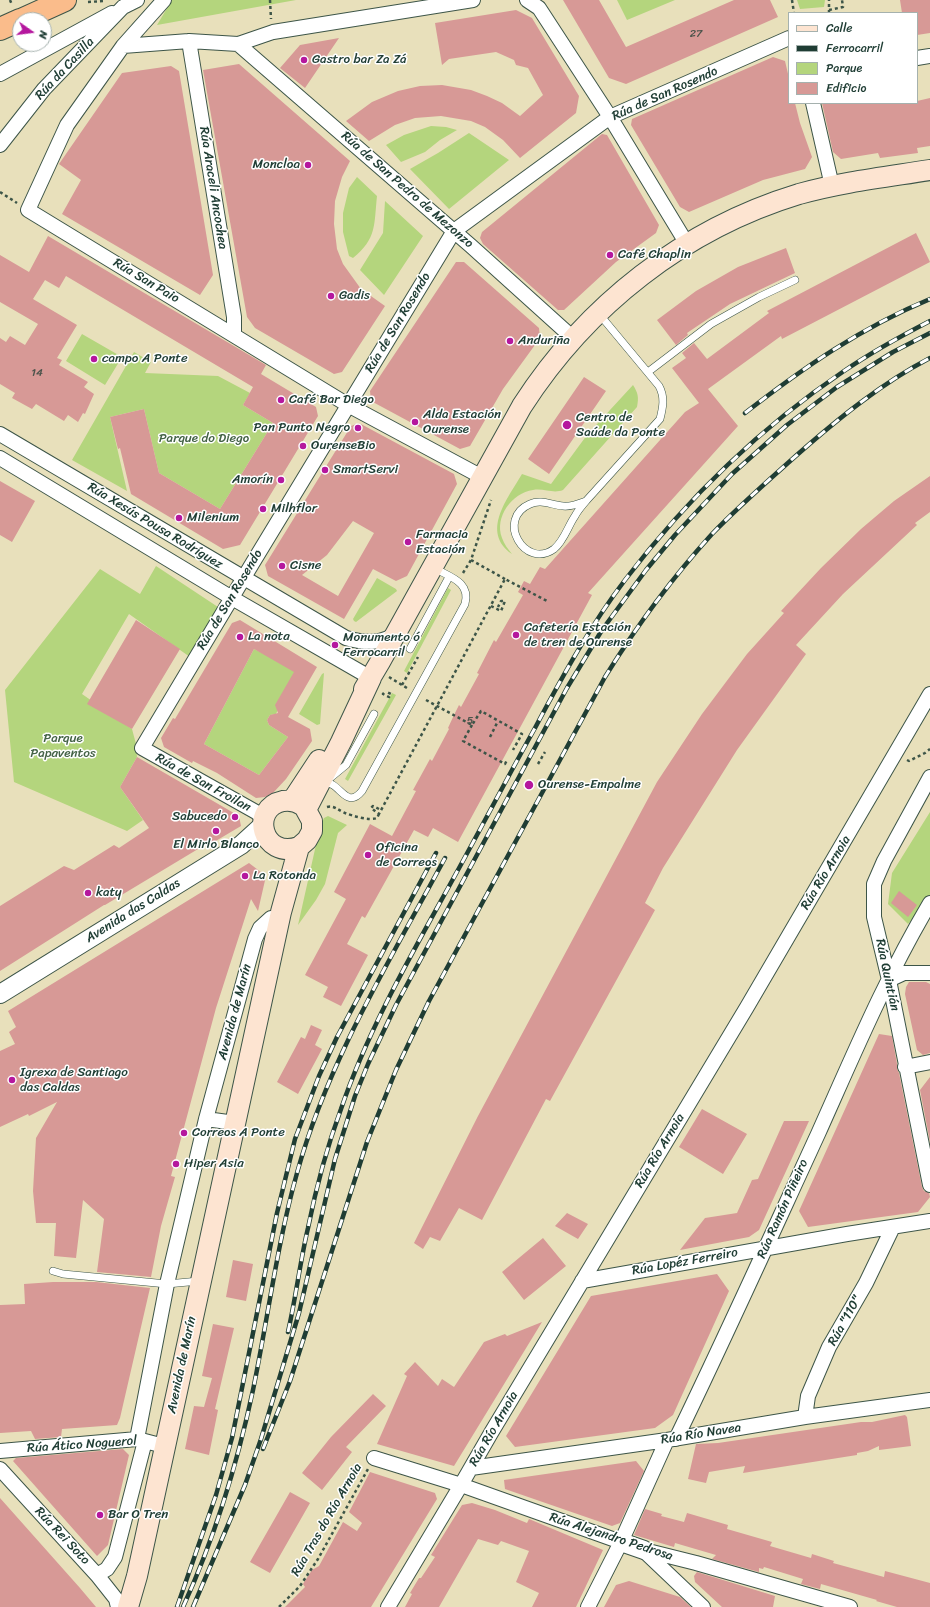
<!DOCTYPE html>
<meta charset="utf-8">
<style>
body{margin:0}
#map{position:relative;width:930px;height:1607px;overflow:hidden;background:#e8e0bb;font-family:Sriracha,sans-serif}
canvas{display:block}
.legend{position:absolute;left:788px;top:12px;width:130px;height:92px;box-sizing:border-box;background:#fff;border:1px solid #a5b1ae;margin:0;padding:5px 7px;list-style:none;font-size:12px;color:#1f3d34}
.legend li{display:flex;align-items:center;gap:8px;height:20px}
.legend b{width:20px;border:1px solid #a5b1ae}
.north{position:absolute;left:12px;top:12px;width:40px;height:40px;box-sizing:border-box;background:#fff;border:1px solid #a5b1ae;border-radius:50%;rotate:104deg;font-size:11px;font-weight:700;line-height:16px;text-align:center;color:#1f3d34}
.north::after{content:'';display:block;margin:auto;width:14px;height:18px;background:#b5179e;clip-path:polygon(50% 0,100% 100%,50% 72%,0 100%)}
</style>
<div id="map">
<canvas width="930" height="1607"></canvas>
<ul class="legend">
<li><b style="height:5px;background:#fde4d1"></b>Calle</li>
<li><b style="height:5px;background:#1f3d34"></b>Ferrocarril</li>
<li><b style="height:11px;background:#b4d57d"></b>Parque</li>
<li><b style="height:11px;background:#d79996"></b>Edificio</li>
</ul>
<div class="north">N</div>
</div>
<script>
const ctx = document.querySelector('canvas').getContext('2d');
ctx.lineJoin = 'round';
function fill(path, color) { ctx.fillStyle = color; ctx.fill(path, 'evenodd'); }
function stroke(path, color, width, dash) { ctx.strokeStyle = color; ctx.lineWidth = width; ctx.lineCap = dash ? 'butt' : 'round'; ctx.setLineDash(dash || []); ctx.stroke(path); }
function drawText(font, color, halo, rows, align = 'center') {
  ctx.font = font + ' Sriracha,sans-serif'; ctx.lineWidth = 3; ctx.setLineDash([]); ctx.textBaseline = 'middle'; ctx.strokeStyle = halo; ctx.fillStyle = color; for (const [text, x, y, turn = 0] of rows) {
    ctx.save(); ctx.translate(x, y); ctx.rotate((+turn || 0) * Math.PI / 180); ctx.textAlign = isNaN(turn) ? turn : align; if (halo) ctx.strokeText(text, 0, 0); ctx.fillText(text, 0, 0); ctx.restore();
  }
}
fill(new Path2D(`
 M 172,0 L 296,0 L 157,25 Z
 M 617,0 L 675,0 L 627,20 Z
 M 797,0 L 825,0 L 824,7 L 800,9 Z
 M 431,126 L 446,127 L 457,130 L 440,140 L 425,152 L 401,162 L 386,145 L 404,135 Z
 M 469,133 L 509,160 L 449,209 L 410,169 L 438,153 Z
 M 357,177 L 377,196 C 374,224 377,239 353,258 L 349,256 L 343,232 L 343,213 L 349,188 Z
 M 385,201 L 423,236 L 384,295 L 360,270 L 383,233 Z
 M 82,334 L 122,357 L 105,385 L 66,361 Z
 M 134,352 L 151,362 L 145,373 L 218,376 L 250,393 L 243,405 L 273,423 L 220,509 L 159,473 L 144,409 L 110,417 L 127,491 L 72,460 Z
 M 633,385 C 638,393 639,397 637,407 L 563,490 C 553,494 544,488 533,490 C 512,493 494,517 502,538 C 504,544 508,549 512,554 C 480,532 508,498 522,474 L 551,484 L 587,435 Z
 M 156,566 L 221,609 L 190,657 L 129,614 L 82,694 L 132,729 L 136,744 L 137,757 L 120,787 L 143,820 L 127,831 L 14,782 L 5,690 L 100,569 L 140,594 Z
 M 377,578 L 396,589 L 397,591 L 356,622 L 354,621 L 353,619 Z
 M 448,588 L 451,590 L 407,673 L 404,671 Z
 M 254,649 L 296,669 L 276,714 L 270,715 L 267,720 L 269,725 L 288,737 L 259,775 L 204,744 Z
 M 324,673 L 320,724 L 317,725 L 299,714 L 322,674 Z
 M 392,693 L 396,695 L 348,781 L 345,779 Z
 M 930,812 L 930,895 L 925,904 L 908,924 L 888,904 L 892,873 Z
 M 328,816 L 347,825 L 338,833 L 325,884 L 316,900 L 298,925 L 320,827 L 324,818 Z`), '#b4d57d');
fill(new Path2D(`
 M 563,0 L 599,0 L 626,47 L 734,0 L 770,0 L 778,17 L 626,84 L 609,78 Z
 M 900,0 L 930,0 L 930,33 L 917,35 L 917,13 L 902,13 Z
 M 516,10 L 532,18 L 579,96 L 576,113 L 520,158 L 503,140 L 485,127 L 471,121 L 441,116 L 415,118 L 395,125 L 369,141 L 346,121 L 372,102 L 398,91 L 420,86 L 442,85 L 471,90 L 487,96 L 502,103 L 520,116 L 543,95 L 528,68 L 516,65 L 514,60 L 496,52 L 449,59 L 442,65 L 435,23 Z
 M 339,38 L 305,88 L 280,68 L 300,45 Z
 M 773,57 L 785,61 L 789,78 L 789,103 L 795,103 L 800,123 L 812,157 L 805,169 L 763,180 L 689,212 L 680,207 L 631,125 L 632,119 Z
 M 239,64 L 350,161 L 342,177 L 335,201 L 334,224 L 337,249 L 343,264 L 361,289 L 385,306 L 342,372 L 334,374 L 255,328 L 247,317 L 203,70 Z
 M 171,66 L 179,71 L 213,275 L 200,295 L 62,214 L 81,180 L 59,164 L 122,73 Z
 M 930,98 L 930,146 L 917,148 L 918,153 L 880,158 L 878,153 L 841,159 L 833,152 L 822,103 L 917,103 L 917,101 Z
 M 602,134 L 607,135 L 659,225 L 656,233 L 616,262 L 564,310 L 558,310 L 483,244 L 480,238 L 482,232 Z
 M 916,233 L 930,262 L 782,339 L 781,336 L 708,389 L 738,426 L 588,593 L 592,595 L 458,842 L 433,828 L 428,837 L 414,830 L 365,918 L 362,916 L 347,944 L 368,955 L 341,1006 L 323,997 L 328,987 L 305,975 L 346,899 L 334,892 L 370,824 L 392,836 L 416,791 L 413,790 L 430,759 L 432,761 L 449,729 L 448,728 L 454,715 L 459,705 L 461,707 L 479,674 L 477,673 L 494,640 L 496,642 L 523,595 L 518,592 L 524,581 L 530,584 L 540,567 L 545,569 L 685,412 L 699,403 L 672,368 L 686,358 L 682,353 L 694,343 L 707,359 L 769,313 L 767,311 Z
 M 48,236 L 266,365 L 261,374 L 316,407 L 318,416 L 240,545 L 223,549 L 131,494 L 120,448 L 118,449 L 110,417 L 144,409 L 159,473 L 220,509 L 273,423 L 243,405 L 253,387 L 66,276 L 59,288 L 45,280 L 33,299 L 77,325 L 57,358 L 62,360 L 59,365 L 88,382 L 84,387 L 94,394 L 85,414 L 83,413 L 78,422 L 68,415 L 64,421 L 36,404 L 32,409 L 12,398 L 15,393 L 0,384 L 0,338 L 6,342 L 10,336 L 25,345 L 38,324 L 0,302 L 0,255 L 29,272 Z
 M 786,248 L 795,273 L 730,304 L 687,333 L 688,335 L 676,345 L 657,320 L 696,291 L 738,267 Z
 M 456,262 L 464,262 L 539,328 L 540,338 L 503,389 L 470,446 L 460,449 L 371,401 L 370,391 Z
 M 584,377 L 606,391 L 549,474 L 528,459 Z
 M 359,423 L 454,474 L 457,484 L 407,576 L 396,581 L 373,569 L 344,619 L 268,576 L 265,565 L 351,426 ZM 353,521 L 374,533 L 338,596 L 302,575 L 327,555 Z
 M 930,476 L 930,512 L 915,523 L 917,525 L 843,594 L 796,645 L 806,654 L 737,750 L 663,868 L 645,903 L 655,910 L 550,1101 L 546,1099 L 482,1220 L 459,1208 L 440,1241 L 430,1237 L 423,1249 L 414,1243 L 478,1116 L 657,782 L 702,714 L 747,654 L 784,613 L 781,611 L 821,568 L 861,529 L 894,501 Z
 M 0,481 L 35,501 L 12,542 L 0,535 Z
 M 136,620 L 180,649 L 132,729 L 87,704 Z
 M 240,620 L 317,667 L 288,717 L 310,729 L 312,741 L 286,779 L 273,793 L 265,797 L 256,798 L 217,773 L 193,761 L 192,763 L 164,747 L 161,738 L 173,718 L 175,719 L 232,623 ZM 254,649 L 294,672 L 275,705 L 278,713 L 270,715 L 267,720 L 269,725 L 288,737 L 259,775 L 204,744 Z
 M 137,757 L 239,816 L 241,826 L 209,845 L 208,843 L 105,905 L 104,905 L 0,971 L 0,906 L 64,866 L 74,870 L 114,845 L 119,848 L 149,828 L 120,787 Z
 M 249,863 L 266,876 L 258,911 L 251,899 L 216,1008 L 171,1176 L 175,1177 L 161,1226 L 151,1277 L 97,1272 L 104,1219 L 83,1200 L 76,1258 L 54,1256 L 56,1223 L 36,1223 L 33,1191 L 36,1138 L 57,1102 L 29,1116 L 28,1114 L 0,1127 L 0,1051 L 15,1044 L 9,1032 L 16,1027 L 8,1011 Z
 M 899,891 L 917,905 L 908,917 L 891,903 Z
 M 909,982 L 926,982 L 930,984 L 930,1053 L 923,1055 L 917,1050 L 905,994 L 906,987 Z
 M 311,1025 L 322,1030 L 315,1045 L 322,1049 L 298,1094 L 277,1082 L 301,1037 L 305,1039 Z
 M 879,1034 L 892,1036 L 897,1064 L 897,1069 L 899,1073 L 922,1187 L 924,1191 L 929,1193 L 930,1197 L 918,1212 L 808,1227 L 799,1211 Z
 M 930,1077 L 930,1142 L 920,1090 Z
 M 702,1109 L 747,1134 L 723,1174 L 679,1147 Z
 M 784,1121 L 809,1121 L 759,1230 L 749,1237 L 680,1250 L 705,1218 L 737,1213 L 752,1180 L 758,1179 Z
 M 567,1213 L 588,1224 L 578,1239 L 555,1226 Z
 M 543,1238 L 566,1266 L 524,1300 L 502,1272 Z
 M 233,1260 L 253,1264 L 246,1301 L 226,1297 Z
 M 717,1274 L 729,1291 L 673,1415 L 655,1428 L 515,1447 L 506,1436 L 591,1296 Z
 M 53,1282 L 96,1282 L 150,1288 L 120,1418 L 117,1425 L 62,1429 L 61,1437 L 35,1439 L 31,1431 L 0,1433 L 0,1305 L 25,1304 L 24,1284 Z
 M 542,1322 L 454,1466 L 377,1444 L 407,1376 L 404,1374 L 415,1362 L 438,1386 L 442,1379 L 454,1387 L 484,1342 L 505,1334 L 507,1336 Z
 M 213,1324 L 234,1328 L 215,1409 L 218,1410 L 209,1455 L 185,1449 L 194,1406 L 204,1407 L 212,1378 L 202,1376 Z
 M 373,1394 L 386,1406 L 346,1447 L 352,1452 L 322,1490 L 302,1473 L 331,1437 Z
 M 905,1415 L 907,1417 L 911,1446 L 879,1450 L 879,1446 L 868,1451 L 857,1453 L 857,1455 L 743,1473 L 745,1466 L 709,1472 L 706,1483 L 688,1479 L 696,1444 L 718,1443 L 861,1422 L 872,1422 Z
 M 123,1449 L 129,1455 L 108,1545 L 97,1556 L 13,1461 L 16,1458 Z
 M 636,1461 L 644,1471 L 620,1523 L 612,1526 L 505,1489 L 504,1480 Z
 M 370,1472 L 435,1493 L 437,1499 L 371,1607 L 285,1607 L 305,1587 L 303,1584 L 312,1570 L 319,1566 L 343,1522 L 357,1531 L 362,1523 L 349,1512 Z
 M 290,1492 L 310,1503 L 270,1573 L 250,1562 Z
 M 0,1498 L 80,1588 L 96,1607 L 0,1607 Z
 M 472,1503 L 495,1510 L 527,1523 L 529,1519 L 603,1550 L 576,1607 L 532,1607 L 539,1593 L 516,1582 L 529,1551 L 501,1541 L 498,1545 L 478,1539 L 439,1607 L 405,1607 L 412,1594 L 410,1593 L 419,1578 L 421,1578 L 435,1557 L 431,1555 L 462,1505 Z
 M 645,1509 L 662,1514 L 661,1516 L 684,1522 L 687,1513 L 728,1525 L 727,1529 L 772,1542 L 770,1546 L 811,1558 L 812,1554 L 834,1561 L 833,1563 L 884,1577 L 885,1571 L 930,1583 L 930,1607 L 897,1607 L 876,1601 L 877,1600 L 821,1584 L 820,1589 L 801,1584 L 803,1579 L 764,1567 L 763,1569 L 759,1568 L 759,1572 L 712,1559 L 716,1555 L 675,1543 L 674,1547 L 634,1535 Z
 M 697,1572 L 775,1596 L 773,1607 L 722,1607 L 695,1582 L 694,1576 Z
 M 629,1581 L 680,1597 L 691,1607 L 604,1607 L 616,1585 Z`), '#d79996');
const service = new Path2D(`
 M 648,372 L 711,324 L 759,297 L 795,280
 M 586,501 C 578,504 571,507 563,506 C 551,505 541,499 530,504 C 495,519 525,570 554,549 C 564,541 568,526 575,516 C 578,510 582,506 586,501 L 660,419 C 663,407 665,397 659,386 L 600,315
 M 410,649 L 449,577
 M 329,779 L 346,765 L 374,714
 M 322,784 C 339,777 345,812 362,791 L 465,604 C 471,582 450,577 434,568
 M 53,1271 L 63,1274 L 167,1284 L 199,1281`);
const minor = new Path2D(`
 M 164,0 L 123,46 L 67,125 L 28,210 L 348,405 L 482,477
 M 527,0 L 539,8 L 610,117 L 687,244
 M 189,41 L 234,317 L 234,335
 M 238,44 L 471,246 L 573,338
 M 123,46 L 189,41 L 238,44 L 273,32 L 473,0
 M 917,58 L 930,56
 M 0,74 L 112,13
 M 813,103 L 832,186
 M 0,145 L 44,89 L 123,7 L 137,0
 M 0,434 L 346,638 C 362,643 384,645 397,632
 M 0,458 L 232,598 L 371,678
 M 930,777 L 884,861 L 874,884 L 874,917 L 889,980 L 930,1185
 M 264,818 L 256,812 L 142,748 L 252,564 L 454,231 L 610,117 L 789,38
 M 889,980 L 904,973 L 930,973
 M 905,1067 L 930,1062
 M 206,1119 L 235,1123
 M 582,1281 L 847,1234 L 930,1221
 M 805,1417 L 808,1396 L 829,1347 L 866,1283 L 893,1227
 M 137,1439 L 167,1284 L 206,1119 L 255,939 L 260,928 L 271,918 L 279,919
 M 676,1439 C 725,1338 771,1236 818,1134 C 853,1056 886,977 930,903
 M 0,1451 L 137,1439 L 164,1446
 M 374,1458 L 461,1485 L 621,1542
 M 471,1468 L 667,1440 L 805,1417 L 930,1400
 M 0,1469 L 97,1575 L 116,1599 L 118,1607
 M 644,1550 L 696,1563 L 850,1607
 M 644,1551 L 703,1607
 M 97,1575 L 107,1569 L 115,1557 L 145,1441
 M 388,1607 L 461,1485 L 491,1433 L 747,1007 L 930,694
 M 588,1607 L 621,1542 L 667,1440`);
const tertiary = new Path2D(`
 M 0,994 L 241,845 L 263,825
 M 621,1542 L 644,1550`);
const secondary = new Path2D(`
 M 364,689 L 380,662 L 522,406 C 587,305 684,229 799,194 C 842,182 886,177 930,170
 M 292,801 L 319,760
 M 299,847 C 262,860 249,808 283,801 C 290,800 298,802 303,806
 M 128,1607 L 137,1576 L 281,912 L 299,847 L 307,840 L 312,831 L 312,821 L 306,810 L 341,742 L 371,678`);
const trunk = new Path2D(`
 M 21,20 L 65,0
 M 0,29 L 20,20`);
stroke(service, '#3d5548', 8);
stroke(minor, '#3d5548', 16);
stroke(tertiary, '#3d5548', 20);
stroke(secondary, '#3d5548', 22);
stroke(trunk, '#3d5548', 24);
stroke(new Path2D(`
 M 10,0 L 12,5
 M 270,0 L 271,19
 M 792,0 L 794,13
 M 88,2 L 104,1
 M 829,10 L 843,7 L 842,0
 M 829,13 L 829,0
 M 0,192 L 17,203
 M 471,560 L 505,579
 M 463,573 L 471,560 L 491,500
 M 491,606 L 501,611 L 505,601 L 501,601 L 498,607
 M 389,677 L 407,688
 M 402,685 L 418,657
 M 384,693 L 383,694 L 389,697 L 391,694 L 387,692
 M 426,700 L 472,725 L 481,711 L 522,734 L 513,750
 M 472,725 L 463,741 L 505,764 L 507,760
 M 490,737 L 498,721
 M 907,760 L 909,761 L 925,753 L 930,749
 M 538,764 L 545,752
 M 327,807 C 334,805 338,810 345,813 C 353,816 369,821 377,818 L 379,814
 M 379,809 L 373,806 L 371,808 L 379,814 L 505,579 L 547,601
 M 279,1607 L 300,1586 L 318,1559 L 368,1469`), '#3d5548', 2.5, [3, 3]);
stroke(service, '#fff', 7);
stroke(minor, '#fff', 14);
stroke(tertiary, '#fff', 18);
stroke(secondary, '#fde4d1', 20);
stroke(trunk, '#fabc8b', 22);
const rail = new Path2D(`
 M 745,413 C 803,368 862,327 930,299
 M 288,1332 C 296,1297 300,1262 308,1228 C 316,1188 327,1147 341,1109 C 371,1021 420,940 464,859 C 488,815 511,771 535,728 C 562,677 590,626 625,580 C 686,500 761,427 844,371 C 872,352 901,336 930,321
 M 263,1449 L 290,1381 L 367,1142 L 396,1070 L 429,1001 L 605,677 C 636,627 672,578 712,534 C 739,506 769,480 798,454 C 839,418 882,383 930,358
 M 177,1607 L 216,1495 L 232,1438 L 277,1213 L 295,1139 L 319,1076 L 337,1037 L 436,853
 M 183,1607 C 215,1537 237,1465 253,1390 C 268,1318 277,1244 297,1173 C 328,1061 390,960 445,858
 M 193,1607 L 245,1485 L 261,1439 L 299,1313 L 335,1159 L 355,1096 L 368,1064 L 396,1005 L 567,688 L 602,630 L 646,570 L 675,535 L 732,474 L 787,425 L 837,387 L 893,352 L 930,333`);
stroke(rail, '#1f3d34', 4.5);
stroke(rail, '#fff', 3, [9]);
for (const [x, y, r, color] of [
 [304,60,4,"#b5179e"],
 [308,165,4,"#b5179e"],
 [610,255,4,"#b5179e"],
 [331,296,4,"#b5179e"],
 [510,341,4,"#b5179e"],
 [94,359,4,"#b5179e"],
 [281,400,4,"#b5179e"],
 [415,422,4,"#b5179e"],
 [567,425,5,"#b5179e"],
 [358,428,4,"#b5179e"],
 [303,446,4,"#b5179e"],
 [325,470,4,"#b5179e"],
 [281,480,4,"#b5179e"],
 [263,509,4,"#b5179e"],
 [179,518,4,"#b5179e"],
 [408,542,4,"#b5179e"],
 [282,566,4,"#b5179e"],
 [516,635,4,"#b5179e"],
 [240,637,4,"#b5179e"],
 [335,645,4,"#b5179e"],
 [529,785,5,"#b5179e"],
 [235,817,4,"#b5179e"],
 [216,831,4,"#b5179e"],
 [368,855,4,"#b5179e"],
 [245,876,4,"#b5179e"],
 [88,893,4,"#b5179e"],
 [12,1080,4,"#b5179e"],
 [184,1133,4,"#b5179e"],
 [176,1164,4,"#b5179e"],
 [100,1515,4,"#b5179e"]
]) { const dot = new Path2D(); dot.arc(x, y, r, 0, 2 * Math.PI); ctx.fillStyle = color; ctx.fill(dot); stroke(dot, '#fff', 1.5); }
drawText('11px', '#4d544c', null, [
 ["27",696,34],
 ["14",37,373],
 ["5",470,721]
]);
drawText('13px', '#1f3d34', '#fff', [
 ["Gastro bar Za Zá",312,60],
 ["Moncloa",300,165,"right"],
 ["Café Chaplin",618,255],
 ["Gadis",339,296],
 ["Anduriña",518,341],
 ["campo A Ponte",102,359],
 ["Café Bar Diego",289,400],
 ["Alda Estación",423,415],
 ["Ourense",423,430],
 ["Centro de",576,418],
 ["Saúde da Ponte",576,433],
 ["Pan Punto Negro",350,428,"right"],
 ["OurenseBio",311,446],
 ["SmartServi",333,470],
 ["Amorín",273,480,"right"],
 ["Milhflor",271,509],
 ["Milenium",187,518],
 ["Farmacia",416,535],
 ["Estación",416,550],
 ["Cisne",290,566],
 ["Cafetería Estación",524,628],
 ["de tren de Ourense",524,643],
 ["La nota",248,637],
 ["Monumento ó",343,638],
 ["Ferrocarril",343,653],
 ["Ourense-Empalme",538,785],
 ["Sabucedo",227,817,"right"],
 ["El Mirlo Blanco",216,845,"center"],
 ["Oficina",376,848],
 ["de Correos",376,863],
 ["La Rotonda",253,876],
 ["katy",96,893],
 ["Igrexa de Santiago",20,1073],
 ["das Caldas",20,1088],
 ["Correos A Ponte",192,1133],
 ["Hiper Asia",184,1164],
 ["Bar O Tren",108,1515]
], 'left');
drawText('13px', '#1f3d34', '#fff', [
 ["Rúa da Casilla",65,69,-47],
 ["Rúa de San Rosendo",665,94,-24],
 ["Rúa Araceli Ancochea",213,188,81],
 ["Rúa de San Pedro de Mezonzo",407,190,41],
 ["Rúa San Paio",146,281,31],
 ["Rúa de San Rosendo",398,323,-59],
 ["Rúa Xesús Pousa Rodríguez",155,526,31],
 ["Rúa de San Rosendo",230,600,-59],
 ["Rúa de San Froilan",203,783,29],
 ["Rúa Río Arnoia",826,873,-59],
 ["Avenida das Caldas",133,911,-32],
 ["Rúa Quintián",887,975,78],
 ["Avenida de Marín",235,1012,-75],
 ["Rúa Río Arnoia",660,1151,-59],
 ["Rúa Ramón Piñeiro",783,1209,-66],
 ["Rúa Lopéz Ferreiro",685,1262,-10],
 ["Rúa \"110\"",845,1321,-61],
 ["Avenida de Marín",182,1365,-78],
 ["Rúa Río Arnoia",494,1429,-60],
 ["Rúa Río Navea",701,1434,-9],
 ["Rúa Ático Noguerol",82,1445,-4],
 ["Rúa Tras do Río Arnoia",327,1520,-60],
 ["Rúa Rei Soto",62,1536,47],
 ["Rúa Alejandro Pedrosa",611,1537,18]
]);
drawText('13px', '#446346', '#fff', [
 ["Parque do Diego",204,439],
 ["Parque",63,739],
 ["Papaventos",63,754]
]);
</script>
